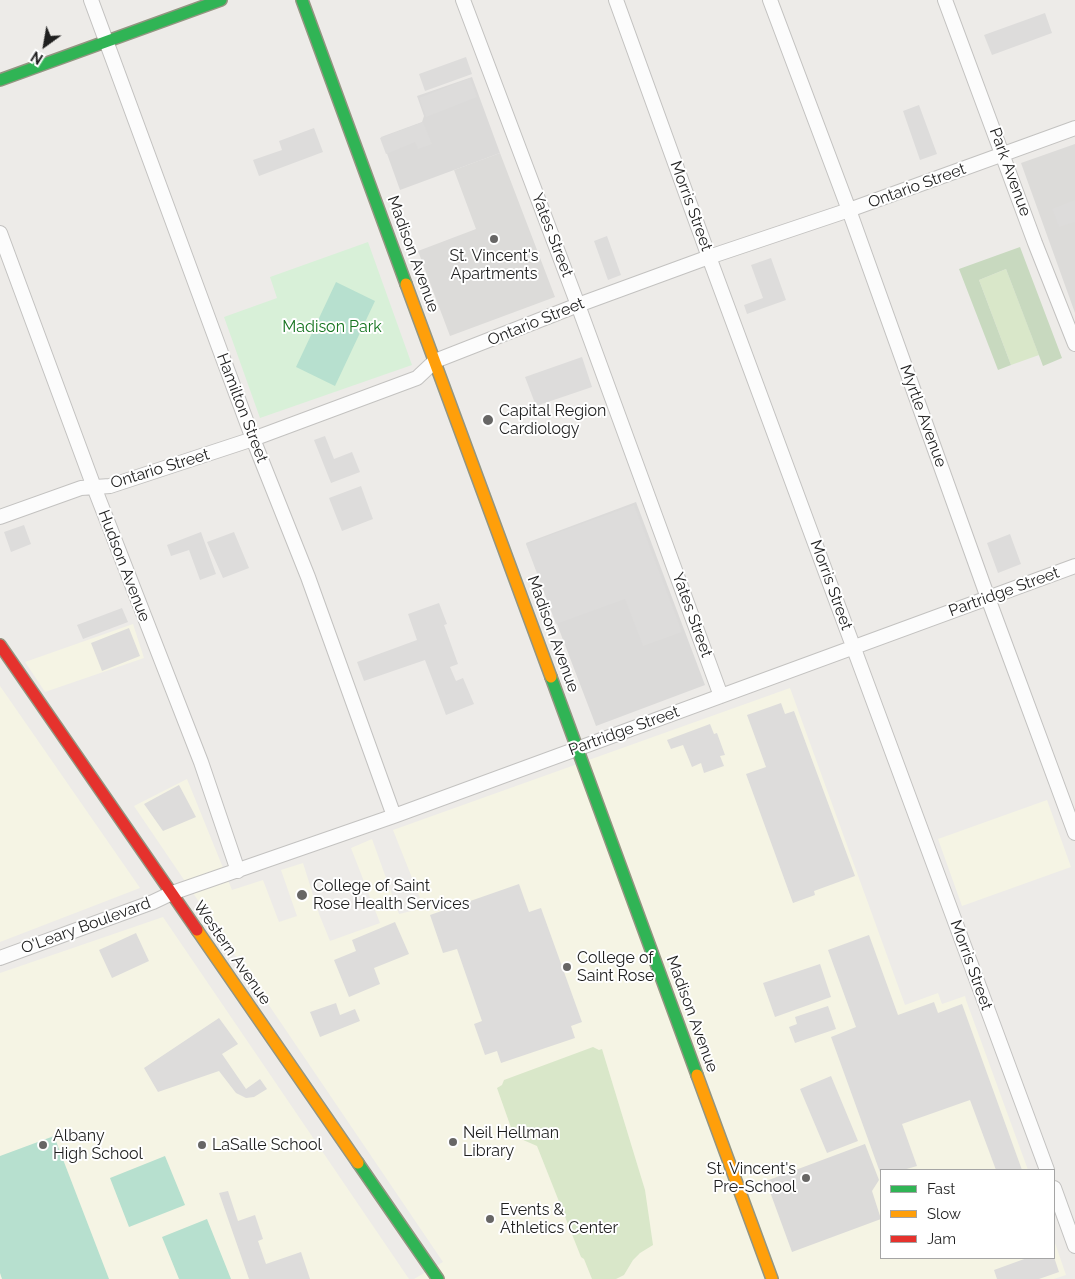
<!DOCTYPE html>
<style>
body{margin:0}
#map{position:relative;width:1075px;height:1279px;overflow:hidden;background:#edebe8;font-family:Raleway,sans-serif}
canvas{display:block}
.legend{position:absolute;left:880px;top:1169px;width:175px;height:90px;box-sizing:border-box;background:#fff;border:1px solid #a5a5a5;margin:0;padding:6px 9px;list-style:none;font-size:15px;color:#1f1f1f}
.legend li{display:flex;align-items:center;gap:10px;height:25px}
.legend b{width:25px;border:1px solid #a5a5a5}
.north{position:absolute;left:20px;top:20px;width:50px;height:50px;-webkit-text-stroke:4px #fff;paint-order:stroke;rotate:212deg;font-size:14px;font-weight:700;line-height:20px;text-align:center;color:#1f1f1f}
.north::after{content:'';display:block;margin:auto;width:18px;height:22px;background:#1f1f1f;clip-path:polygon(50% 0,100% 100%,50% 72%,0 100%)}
</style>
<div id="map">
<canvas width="1075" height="1279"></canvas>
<ul class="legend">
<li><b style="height:6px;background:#30b455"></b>Fast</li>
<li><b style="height:6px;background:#ff9f0a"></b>Slow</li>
<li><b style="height:6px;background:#e5322d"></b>Jam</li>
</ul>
<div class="north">N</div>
</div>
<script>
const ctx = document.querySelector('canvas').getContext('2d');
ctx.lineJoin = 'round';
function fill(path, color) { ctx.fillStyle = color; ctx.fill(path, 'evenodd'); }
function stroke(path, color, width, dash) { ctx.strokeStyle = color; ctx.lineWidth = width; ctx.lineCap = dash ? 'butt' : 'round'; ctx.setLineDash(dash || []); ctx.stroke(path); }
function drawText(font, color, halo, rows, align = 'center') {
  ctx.font = font + ' Raleway,sans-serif'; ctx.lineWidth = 4; ctx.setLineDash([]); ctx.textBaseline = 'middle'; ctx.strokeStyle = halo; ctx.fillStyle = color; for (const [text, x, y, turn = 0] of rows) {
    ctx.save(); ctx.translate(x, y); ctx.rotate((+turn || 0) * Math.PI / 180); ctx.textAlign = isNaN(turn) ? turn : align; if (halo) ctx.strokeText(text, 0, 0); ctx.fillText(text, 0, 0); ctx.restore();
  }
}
fill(new Path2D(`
 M 1075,144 L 1075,313 L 1021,163 Z
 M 500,153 L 555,297 L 450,336 L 418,251 L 476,229 L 454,170 Z`), '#dcdbd9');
fill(new Path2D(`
 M 133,624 L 144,658 L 45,692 L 25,662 Z
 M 0,686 L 140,888 L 0,942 Z
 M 790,688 L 905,1005 L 938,993 L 942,1004 L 965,996 L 966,1000 L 1028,1170 L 881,1170 L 881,1258 L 1054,1258 L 1054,1240 L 1066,1275 L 1054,1279 L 414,1279 L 443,1262 L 134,806 L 187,779 L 232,890 L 263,880 L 279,922 L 297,916 L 281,870 L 303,863 L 319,914 L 330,941 L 380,923 L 351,848 L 372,839 L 399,914 L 424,908 L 393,830 Z
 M 1047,800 L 1071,867 L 962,906 L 938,839 Z
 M 163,917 L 409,1279 L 0,1279 L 0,973 Z`), '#f5f4e4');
fill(new Path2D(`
 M 472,77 L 500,153 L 400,190 L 381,137 L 422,122 L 424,116 L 417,96 Z
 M 636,502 L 705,685 L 596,726 L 526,543 Z
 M 865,1144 L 879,1180 L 872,1191 L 881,1219 L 792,1252 L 766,1181 Z`), '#dbdad9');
fill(new Path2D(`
 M 1006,269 L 1039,355 L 1011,365 L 979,280 Z
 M 593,1047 L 599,1050 L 602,1049 L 645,1190 L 653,1245 L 640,1253 L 633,1260 L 624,1275 L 616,1279 L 592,1279 L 584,1259 L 581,1257 L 537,1146 L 514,1136 L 497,1088 L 502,1085 L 504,1080 Z`), '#d9e7c9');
fill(new Path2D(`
 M 1020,247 L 1062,358 L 1043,366 L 1006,269 L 979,280 L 1011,365 L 998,370 L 959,269 Z`), '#c8d9bf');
fill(new Path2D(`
 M 368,242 L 412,365 L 260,418 L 224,317 L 277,298 L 270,277 Z`), '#d8f0d8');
fill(new Path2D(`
 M 336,282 L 375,301 L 335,386 L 296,367 Z
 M 54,1136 L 109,1279 L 2,1279 L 0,1273 L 0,1156 Z
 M 165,1156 L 185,1205 L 129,1227 L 110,1178 Z
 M 207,1219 L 231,1279 L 179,1279 L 162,1237 Z`), '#b7e0cf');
fill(new Path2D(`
 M 1045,13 L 1052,33 L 992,55 L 984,35 Z
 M 466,57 L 472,74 L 425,91 L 419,74 Z
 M 470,78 L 477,97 L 426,117 L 419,98 Z
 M 919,105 L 937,154 L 920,160 L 903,111 Z
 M 423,122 L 432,144 L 418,149 L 415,142 L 386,154 L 380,138 Z
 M 314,128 L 323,152 L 259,176 L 253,160 L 282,150 L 279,141 Z
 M 1075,200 L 1075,222 L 1059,227 L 1052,209 Z
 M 607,236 L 621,275 L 608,280 L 594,241 Z
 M 771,258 L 786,300 L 747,314 L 744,305 L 763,298 L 751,265 Z
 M 582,357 L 592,387 L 536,406 L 525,377 Z
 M 325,436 L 334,459 L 352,452 L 360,472 L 331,483 L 314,440 Z
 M 361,486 L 373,519 L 342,531 L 329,498 Z
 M 634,505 L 682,632 L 643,646 L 625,599 L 556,624 L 526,544 Z
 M 24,525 L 31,544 L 11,552 L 4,532 Z
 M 201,532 L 216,574 L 200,580 L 189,550 L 171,556 L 167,545 Z
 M 234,532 L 249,568 L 223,578 L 207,542 Z
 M 1010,534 L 1021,564 L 998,573 L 987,543 Z
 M 439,603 L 447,624 L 444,625 L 458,664 L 450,667 L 456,681 L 463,678 L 474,704 L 446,715 L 425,660 L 364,681 L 357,662 L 417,640 L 408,614 Z
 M 122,608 L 128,622 L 83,639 L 77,625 Z
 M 129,628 L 140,656 L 102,671 L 91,643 Z
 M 781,703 L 785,714 L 794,711 L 855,876 L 814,891 L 815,895 L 793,903 L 746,774 L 766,767 L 747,715 Z
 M 710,724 L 714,734 L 717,733 L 725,755 L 720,756 L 724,766 L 704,773 L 701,763 L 692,767 L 683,745 L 671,749 L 667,740 Z
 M 179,785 L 196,817 L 163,831 L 144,804 Z
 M 519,884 L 529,912 L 541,908 L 582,1022 L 571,1026 L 575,1038 L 501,1063 L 497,1051 L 485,1055 L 474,1024 L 482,1021 L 457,949 L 443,953 L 430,915 Z
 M 395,922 L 409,954 L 374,968 L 380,984 L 349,997 L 334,960 L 356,951 L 352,940 Z
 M 136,933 L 149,961 L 112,978 L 99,950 Z
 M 869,935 L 898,1015 L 934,1002 L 938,1013 L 962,1004 L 1022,1170 L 996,1170 L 970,1100 L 902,1124 L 917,1166 L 903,1170 L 881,1170 L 881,1175 L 831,1037 L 856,1027 L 828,950 Z
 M 820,964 L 831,997 L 775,1017 L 763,983 Z
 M 336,1003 L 340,1015 L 355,1009 L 360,1021 L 320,1037 L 310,1012 Z
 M 828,1006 L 836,1029 L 795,1043 L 789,1027 L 797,1024 L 795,1017 Z
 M 219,1018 L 238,1044 L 222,1054 L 246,1089 L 260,1079 L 267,1089 L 254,1097 L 246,1098 L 236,1093 L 219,1071 L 158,1092 L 144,1068 Z
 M 831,1076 L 858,1141 L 827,1153 L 800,1089 Z
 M 228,1191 L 238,1221 L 255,1215 L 263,1239 L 258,1241 L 266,1264 L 301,1252 L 310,1279 L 249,1279 L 219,1193 Z
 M 1054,1257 L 1059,1272 L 1039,1279 L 997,1279 L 994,1270 L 1027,1258 Z`), '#dddcdb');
const street = new Path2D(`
 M 91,0 L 224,361 L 253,439 L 308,577 L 394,816
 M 463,0 L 578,305 L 721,696
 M 616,0 L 709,257 L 1047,1170
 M 770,0 L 849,210 L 988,598 L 1075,833
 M 945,0 L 1035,243 L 1075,344
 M 0,233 L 94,487 L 201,762 L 238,871
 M 0,517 L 81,488 L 110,486 L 253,439 L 417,378 L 435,361 L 578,305 L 709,257 L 849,210 L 1075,128
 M 0,958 L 153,902 L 172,893 L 394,816 L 1075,566
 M 1054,1188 L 1075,1246`);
const fast = new Path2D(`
 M 302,0 L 406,284
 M 0,80 L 221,0
 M 551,677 L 697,1075
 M 358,1163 L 438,1279`);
const slow = new Path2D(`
 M 406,284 L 551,677
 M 197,930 L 358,1163
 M 697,1075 L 772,1279`);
const jam = new Path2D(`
 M 0,645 L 197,930`);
stroke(street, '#c3c2c0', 16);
stroke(fast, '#939581', 14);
stroke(slow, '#939581', 14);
stroke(jam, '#939581', 14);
stroke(street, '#fcfcfc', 14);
stroke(fast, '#30b455', 11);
stroke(slow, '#ff9f0a', 11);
stroke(jam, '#e5322d', 11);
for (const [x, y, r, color] of [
 [494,239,5,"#676665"],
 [488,420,6,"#676665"],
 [302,895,6,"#676665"],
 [567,967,5,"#676665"],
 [453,1142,5,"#676665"],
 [43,1145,5,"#676665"],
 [202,1145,5,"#676665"],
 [806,1178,5,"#676665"],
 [490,1219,5,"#676665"]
]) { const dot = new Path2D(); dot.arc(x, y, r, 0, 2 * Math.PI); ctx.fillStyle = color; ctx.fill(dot); stroke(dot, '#fff', 2); }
drawText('16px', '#1f1f1f', '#fff', [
 ["Park Avenue",1010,172,70],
 ["Ontario Street",917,186,-20],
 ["Morris Street",691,206,70],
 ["Yates Street",552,235,69],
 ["Madison Avenue",413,254,70],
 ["Ontario Street",536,322,-22],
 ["Hamilton Street",242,408,69],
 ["Myrtle Avenue",923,416,70],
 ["Ontario Street",160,469,-17],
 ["Hudson Avenue",124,566,69],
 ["Morris Street",831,585,70],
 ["Partridge Street",1004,592,-20],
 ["Yates Street",692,615,70],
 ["Madison Avenue",553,634,70],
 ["Partridge Street",624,731,-20],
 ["O'Leary Boulevard",86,926,-20],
 ["Western Avenue",232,953,55],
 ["Morris Street",971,965,70],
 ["Madison Avenue",692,1014,70]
]);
drawText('16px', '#1f1f1f', '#fff', [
 ["St. Vincent's",494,256,"center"],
 ["Apartments",494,274,"center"],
 ["Capital Region",499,411],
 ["Cardiology",499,429],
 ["College of Saint",313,886],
 ["Rose Health Services",313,904],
 ["College of",577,958],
 ["Saint Rose",577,976],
 ["Neil Hellman",463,1133],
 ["Library",463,1151],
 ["Albany",53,1136],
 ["High School",53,1154],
 ["LaSalle School",212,1145],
 ["St. Vincent's",796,1169,"right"],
 ["Pre-School",796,1187,"right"],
 ["Events &",500,1210],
 ["Athletics Center",500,1228]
], 'left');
drawText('16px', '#15741f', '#fff', [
 ["Madison Park",332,327]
]);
</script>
